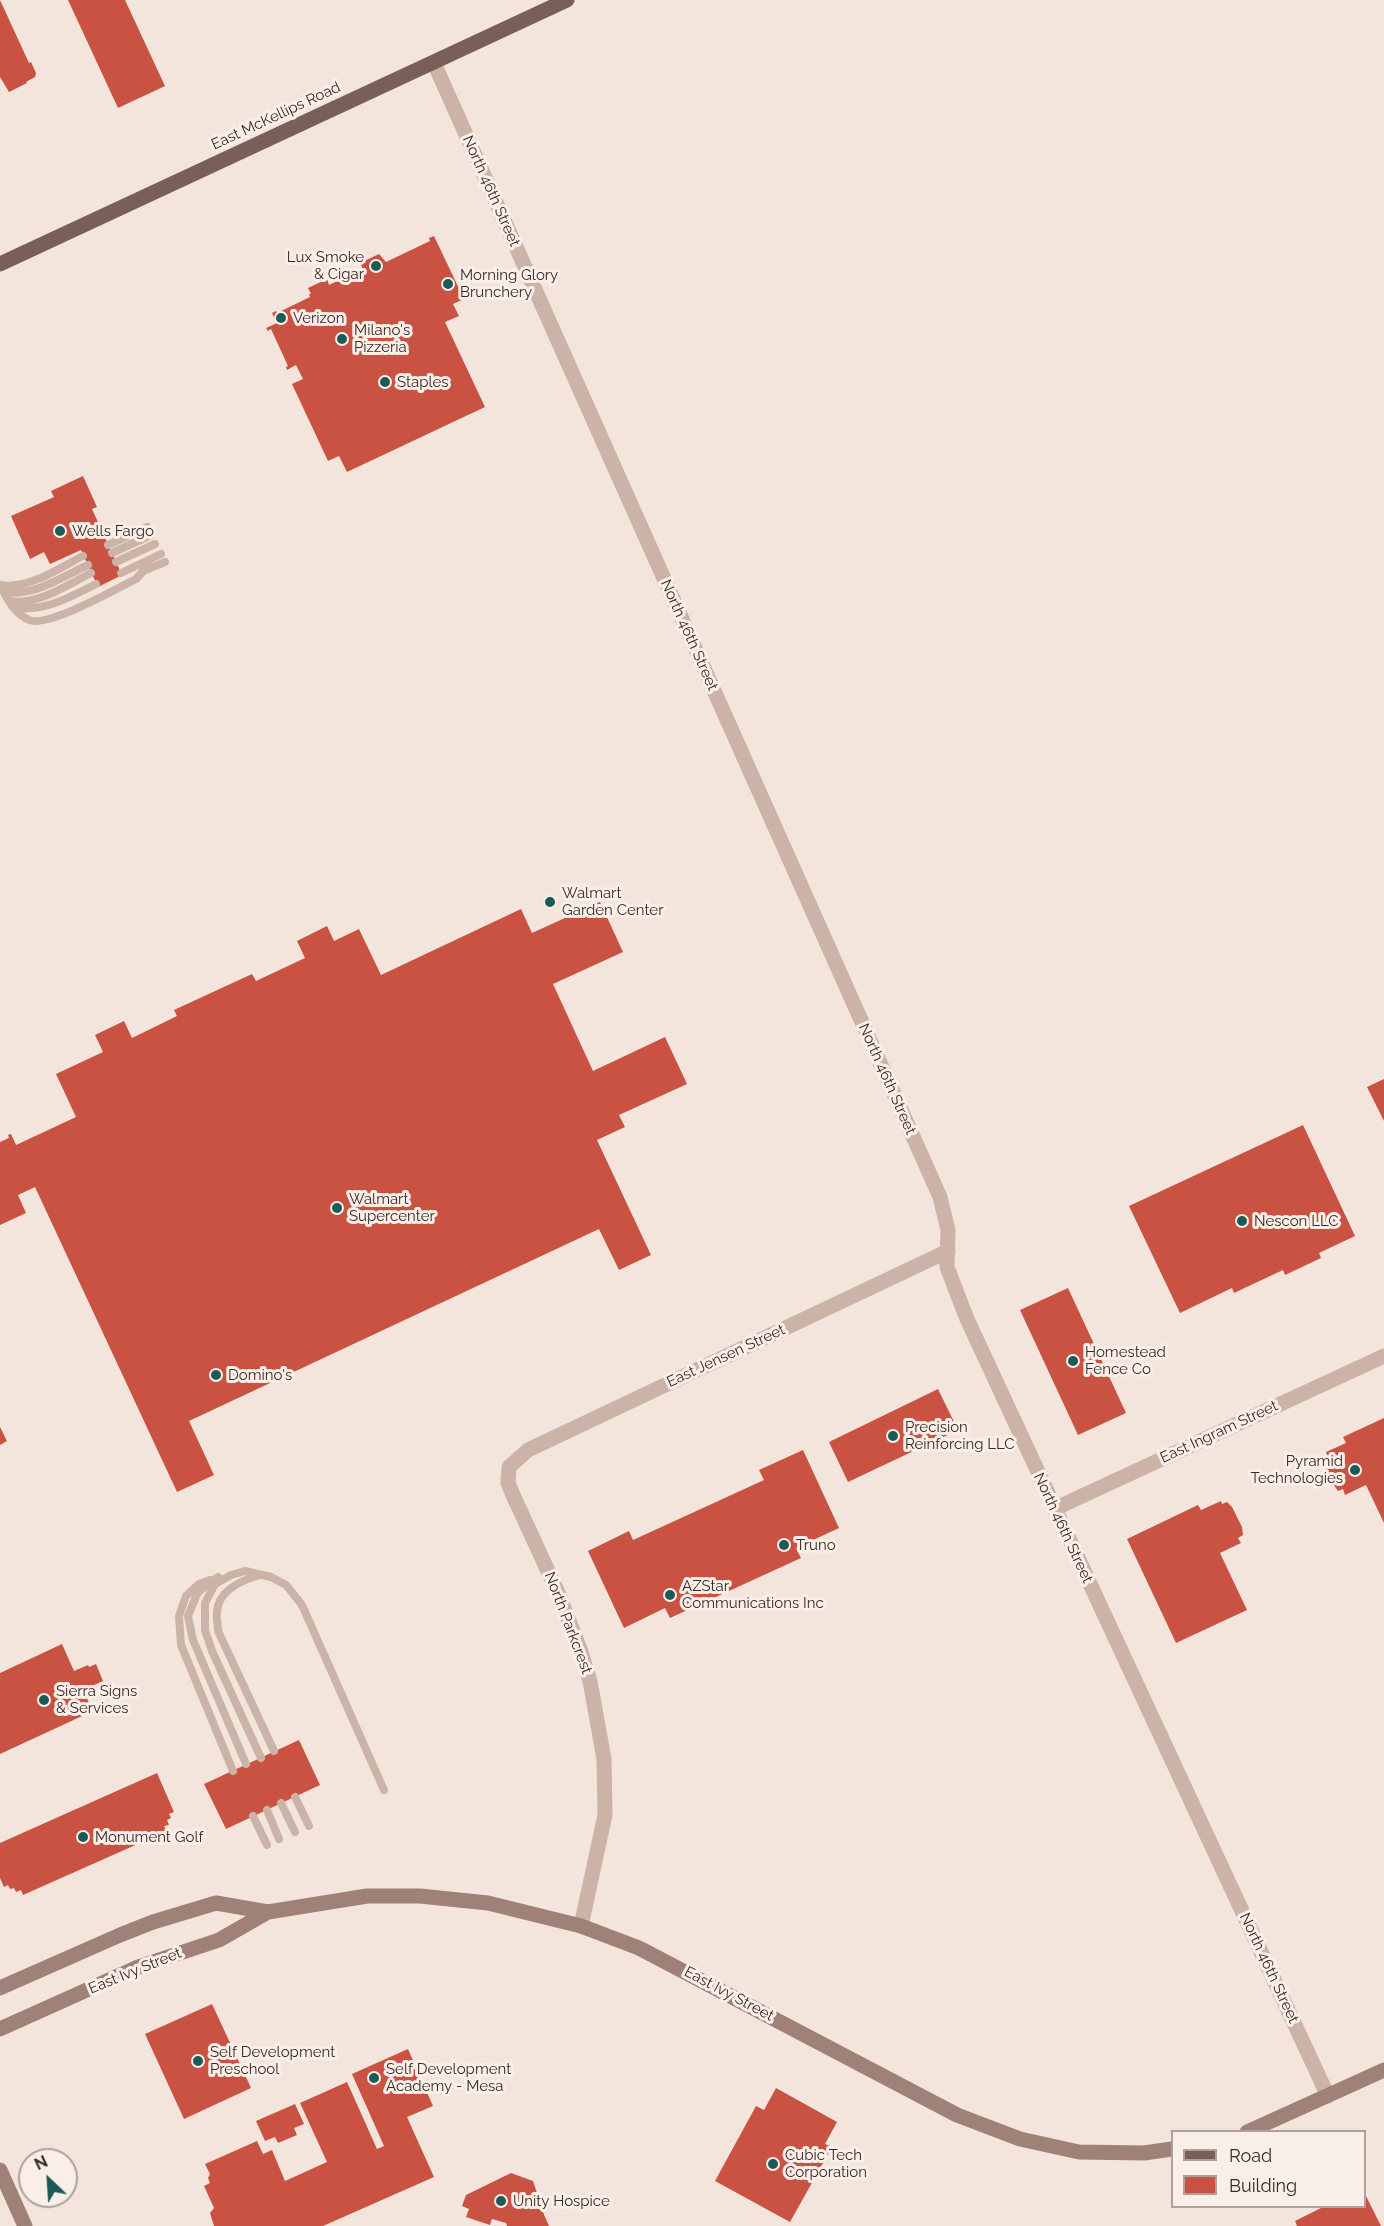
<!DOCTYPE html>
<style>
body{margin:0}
#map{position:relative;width:1384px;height:2226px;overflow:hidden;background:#f3e5db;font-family:Raleway,sans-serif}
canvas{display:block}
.legend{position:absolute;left:1171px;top:2130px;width:195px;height:78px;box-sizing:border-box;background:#faefe8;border:2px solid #aca19b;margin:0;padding:8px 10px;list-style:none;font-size:18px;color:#372b28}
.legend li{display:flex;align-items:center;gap:12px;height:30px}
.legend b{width:30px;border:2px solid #aca19b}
.north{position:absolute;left:18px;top:2148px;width:60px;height:60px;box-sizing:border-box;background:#faefe8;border:2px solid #aca19b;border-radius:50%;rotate:335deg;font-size:16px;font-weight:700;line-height:24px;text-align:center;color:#372b28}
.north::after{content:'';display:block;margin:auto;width:21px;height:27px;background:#1c5a57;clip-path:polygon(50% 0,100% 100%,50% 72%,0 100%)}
</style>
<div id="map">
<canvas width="1384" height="2226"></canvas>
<ul class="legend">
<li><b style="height:8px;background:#7a5f58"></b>Road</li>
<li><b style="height:16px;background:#ca5242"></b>Building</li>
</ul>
<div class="north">N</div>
</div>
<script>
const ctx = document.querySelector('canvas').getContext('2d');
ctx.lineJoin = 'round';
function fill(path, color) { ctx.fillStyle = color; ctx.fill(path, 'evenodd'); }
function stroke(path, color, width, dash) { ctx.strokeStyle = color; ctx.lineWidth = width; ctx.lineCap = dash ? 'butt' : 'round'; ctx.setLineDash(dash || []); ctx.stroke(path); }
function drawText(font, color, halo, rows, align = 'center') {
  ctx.font = font + ' Raleway,sans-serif'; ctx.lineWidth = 6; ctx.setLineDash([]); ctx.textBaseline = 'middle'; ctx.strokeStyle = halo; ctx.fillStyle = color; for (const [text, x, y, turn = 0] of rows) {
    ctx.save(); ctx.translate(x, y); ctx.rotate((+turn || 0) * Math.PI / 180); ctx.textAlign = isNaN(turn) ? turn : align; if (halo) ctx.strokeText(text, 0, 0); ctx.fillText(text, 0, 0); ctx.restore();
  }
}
fill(new Path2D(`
 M 0,0 L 29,63 L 31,62 L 36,73 L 35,77 L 26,82 L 27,83 L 9,92 L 0,77 Z
 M 68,0 L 125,0 L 165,86 L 118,108 Z
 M 434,236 L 464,299 L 453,304 L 459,316 L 445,322 L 485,407 L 347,472 L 339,456 L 328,461 L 292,384 L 303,379 L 296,365 L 287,370 L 286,367 L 288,366 L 271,329 L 268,331 L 266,328 L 277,323 L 272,313 L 276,311 L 277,313 L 310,297 L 309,294 L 311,294 L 308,288 L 327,279 L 329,285 L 363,269 L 360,263 L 379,254 L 386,262 L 430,241 L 429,238 Z
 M 83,476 L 97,507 L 92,509 L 122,575 L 98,587 L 81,550 L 50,564 L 44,552 L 30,559 L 11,516 L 54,497 L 51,491 Z
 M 600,902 L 623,952 L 553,984 L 593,1071 L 665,1037 L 687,1084 L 619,1115 L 625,1127 L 597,1140 L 651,1255 L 619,1270 L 599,1229 L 189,1421 L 214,1475 L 177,1492 L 35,1187 L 18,1195 L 26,1213 L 0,1225 L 0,1142 L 9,1138 L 8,1135 L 11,1134 L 16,1145 L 76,1117 L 56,1074 L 103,1052 L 95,1035 L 124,1021 L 132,1038 L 177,1016 L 174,1010 L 252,974 L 256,981 L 305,958 L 297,941 L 327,926 L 334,941 L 359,929 L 381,975 L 521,909 L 532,933 Z
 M 1384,1079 L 1384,1121 L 1367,1087 Z
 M 1303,1125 L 1355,1236 L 1319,1253 L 1321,1258 L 1285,1275 L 1283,1270 L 1234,1293 L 1232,1288 L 1180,1313 L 1129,1206 Z
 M 1068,1288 L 1126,1413 L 1078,1435 L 1020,1310 Z
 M 938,1389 L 958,1430 L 848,1482 L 829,1442 Z
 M 1384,1418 L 1384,1523 L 1366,1485 L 1345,1495 L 1343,1489 L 1338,1491 L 1327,1475 L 1322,1458 L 1327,1455 L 1326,1452 L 1346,1443 L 1343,1437 Z
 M 0,1427 L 7,1441 L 0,1445 Z
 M 803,1450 L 839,1528 L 796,1548 L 801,1558 L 670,1618 L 665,1608 L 624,1628 L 588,1551 L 629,1531 L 633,1540 L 764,1480 L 759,1470 Z
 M 1221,1501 L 1222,1504 L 1227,1502 L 1232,1507 L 1242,1527 L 1243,1535 L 1238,1538 L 1241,1543 L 1220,1553 L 1247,1610 L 1176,1643 L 1127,1539 L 1198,1505 L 1201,1510 Z
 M 62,1644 L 74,1671 L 88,1665 L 89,1667 L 96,1664 L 103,1681 L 83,1690 L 93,1711 L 0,1754 L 0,1673 Z
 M 299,1740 L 320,1785 L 226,1829 L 204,1784 Z
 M 157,1773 L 174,1812 L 169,1814 L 171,1818 L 167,1820 L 169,1825 L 164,1826 L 167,1831 L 23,1895 L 21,1890 L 16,1892 L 14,1888 L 10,1889 L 8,1885 L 4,1887 L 0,1878 L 0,1843 Z
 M 212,2004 L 251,2088 L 184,2119 L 145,2034 Z
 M 408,2049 L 433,2106 L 407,2117 L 434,2177 L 323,2226 L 214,2226 L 210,2213 L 214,2208 L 204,2186 L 210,2183 L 208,2178 L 210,2174 L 205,2164 L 257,2141 L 263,2154 L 272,2150 L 285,2181 L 327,2162 L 300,2103 L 347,2082 L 377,2149 L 384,2146 L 352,2074 Z
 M 776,2088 L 837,2122 L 825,2144 L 832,2147 L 790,2222 L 715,2181 L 756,2106 L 764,2110 Z
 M 295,2104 L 304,2124 L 294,2128 L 297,2135 L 278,2143 L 275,2137 L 265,2141 L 256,2121 Z
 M 511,2173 L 533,2181 L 537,2193 L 535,2194 L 549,2226 L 507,2226 L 506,2223 L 492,2219 L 490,2225 L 466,2217 L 469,2209 L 462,2206 L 466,2195 Z
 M 1364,2192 L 1381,2226 L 1297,2226 L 1295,2221 L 1325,2206 L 1364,2206 Z`), '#ca5242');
stroke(new Path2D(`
 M 108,545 L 147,527
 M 112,553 L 151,535
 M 116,562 L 155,544
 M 121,573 L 161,554
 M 0,585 C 7,599 14,613 29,620 C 47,628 116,589 136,579 L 143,571 L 165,562
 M 0,585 C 28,590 59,568 83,556
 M 4,592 C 33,597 62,577 88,565
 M 9,601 C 37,606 67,585 91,573
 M 13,607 C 42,613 71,597 96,584
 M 260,1575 C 242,1580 219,1590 217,1611 C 216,1617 218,1625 218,1631 L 274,1751
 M 218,1577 L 198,1592 L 188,1616 L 193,1640 L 246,1764
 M 210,1580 L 199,1584 L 186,1596 L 179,1616 L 181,1645 L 233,1771
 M 261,1758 L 212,1651 L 205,1630 L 205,1603 L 215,1584 L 231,1575 L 245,1571 L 271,1577 L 286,1585 L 302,1605 L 384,1790
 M 295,1797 L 309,1826
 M 281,1803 L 295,1832
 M 267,1810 L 279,1839
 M 253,1816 L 267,1845`), '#cbb3a7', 8);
stroke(new Path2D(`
 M 434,63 L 940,1197 L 948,1230 L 947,1267 L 967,1319 L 1328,2096
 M 1054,1509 L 1384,1356
 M 581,1926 L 605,1815 L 604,1759 L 590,1681 L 580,1649 L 559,1595 L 513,1495 L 508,1483 L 509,1467 L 528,1450 L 948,1251`), '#cbb3a7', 15);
stroke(new Path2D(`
 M 0,1988 L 120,1935 L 153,1922 L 216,1903 L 268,1912 L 367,1896 L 420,1896 L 488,1903 L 581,1926 L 639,1948 L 957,2115 L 1020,2139 L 1079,2152 L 1144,2153 L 1172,2149
 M 0,2029 L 138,1967 L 219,1940 L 268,1912
 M 1247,2132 L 1384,2070
 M 0,2170 L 25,2226`), '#9f8178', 15);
stroke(new Path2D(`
 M 0,264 L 567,0`), '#7a5f58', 15);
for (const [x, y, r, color] of [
 [376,266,6,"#1c5a57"],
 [448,284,6,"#1c5a57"],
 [281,318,6,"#1c5a57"],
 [342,339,6,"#1c5a57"],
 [385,382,6,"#1c5a57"],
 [60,531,6,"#1c5a57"],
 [550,902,6,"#1c5a57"],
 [337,1208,6,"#1c5a57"],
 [1242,1221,6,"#1c5a57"],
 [1073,1361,6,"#1c5a57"],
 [216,1375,6,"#1c5a57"],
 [893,1436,6,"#1c5a57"],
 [1355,1470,6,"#1c5a57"],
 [784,1545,6,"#1c5a57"],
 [670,1595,6,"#1c5a57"],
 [44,1700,6,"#1c5a57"],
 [83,1837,6,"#1c5a57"],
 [198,2061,6,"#1c5a57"],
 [374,2078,6,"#1c5a57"],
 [773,2164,6,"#1c5a57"],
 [501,2201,6,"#1c5a57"]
]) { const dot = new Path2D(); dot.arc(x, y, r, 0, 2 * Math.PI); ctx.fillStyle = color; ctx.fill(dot); stroke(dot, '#faefe8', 2); }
drawText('15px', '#372b28', '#faefe8', [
 ["East McKellips Road",276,116,-25],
 ["North 46th Street",491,191,66],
 ["North 46th Street",689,635,66],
 ["North 46th Street",887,1079,66],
 ["East Jensen Street",726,1356,-25],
 ["East Ingram Street",1219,1432,-25],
 ["North 46th Street",1063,1528,65],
 ["North Parkcrest",568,1623,69],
 ["North 46th Street",1269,1968,65],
 ["East Ivy Street",135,1971,-22],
 ["East Ivy Street",729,1994,28]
]);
drawText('15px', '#372b28', '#faefe8', [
 ["Lux Smoke",364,257,"right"],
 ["& Cigar",364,274,"right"],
 ["Morning Glory",460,275],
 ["Brunchery",460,292],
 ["Verizon",293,318],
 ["Milano's",354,330],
 ["Pizzeria",354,347],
 ["Staples",397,382],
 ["Wells Fargo",72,531],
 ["Walmart",562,893],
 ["Garden Center",562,910],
 ["Walmart",349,1199],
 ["Supercenter",349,1216],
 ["Nescon LLC",1254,1221],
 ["Homestead",1085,1352],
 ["Fence Co",1085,1369],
 ["Domino's",228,1375],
 ["Precision",905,1427],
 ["Reinforcing LLC",905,1444],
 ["Pyramid",1343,1461,"right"],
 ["Technologies",1343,1478,"right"],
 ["Truno",796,1545],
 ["AZStar",682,1586],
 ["Communications Inc",682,1603],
 ["Sierra Signs",56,1691],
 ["& Services",56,1708],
 ["Monument Golf",95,1837],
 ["Self Development",210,2052],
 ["Preschool",210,2069],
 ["Self Development",386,2069],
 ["Academy - Mesa",386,2086],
 ["Cubic Tech",785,2155],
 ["Corporation",785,2172],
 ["Unity Hospice",513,2201]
], 'left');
</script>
